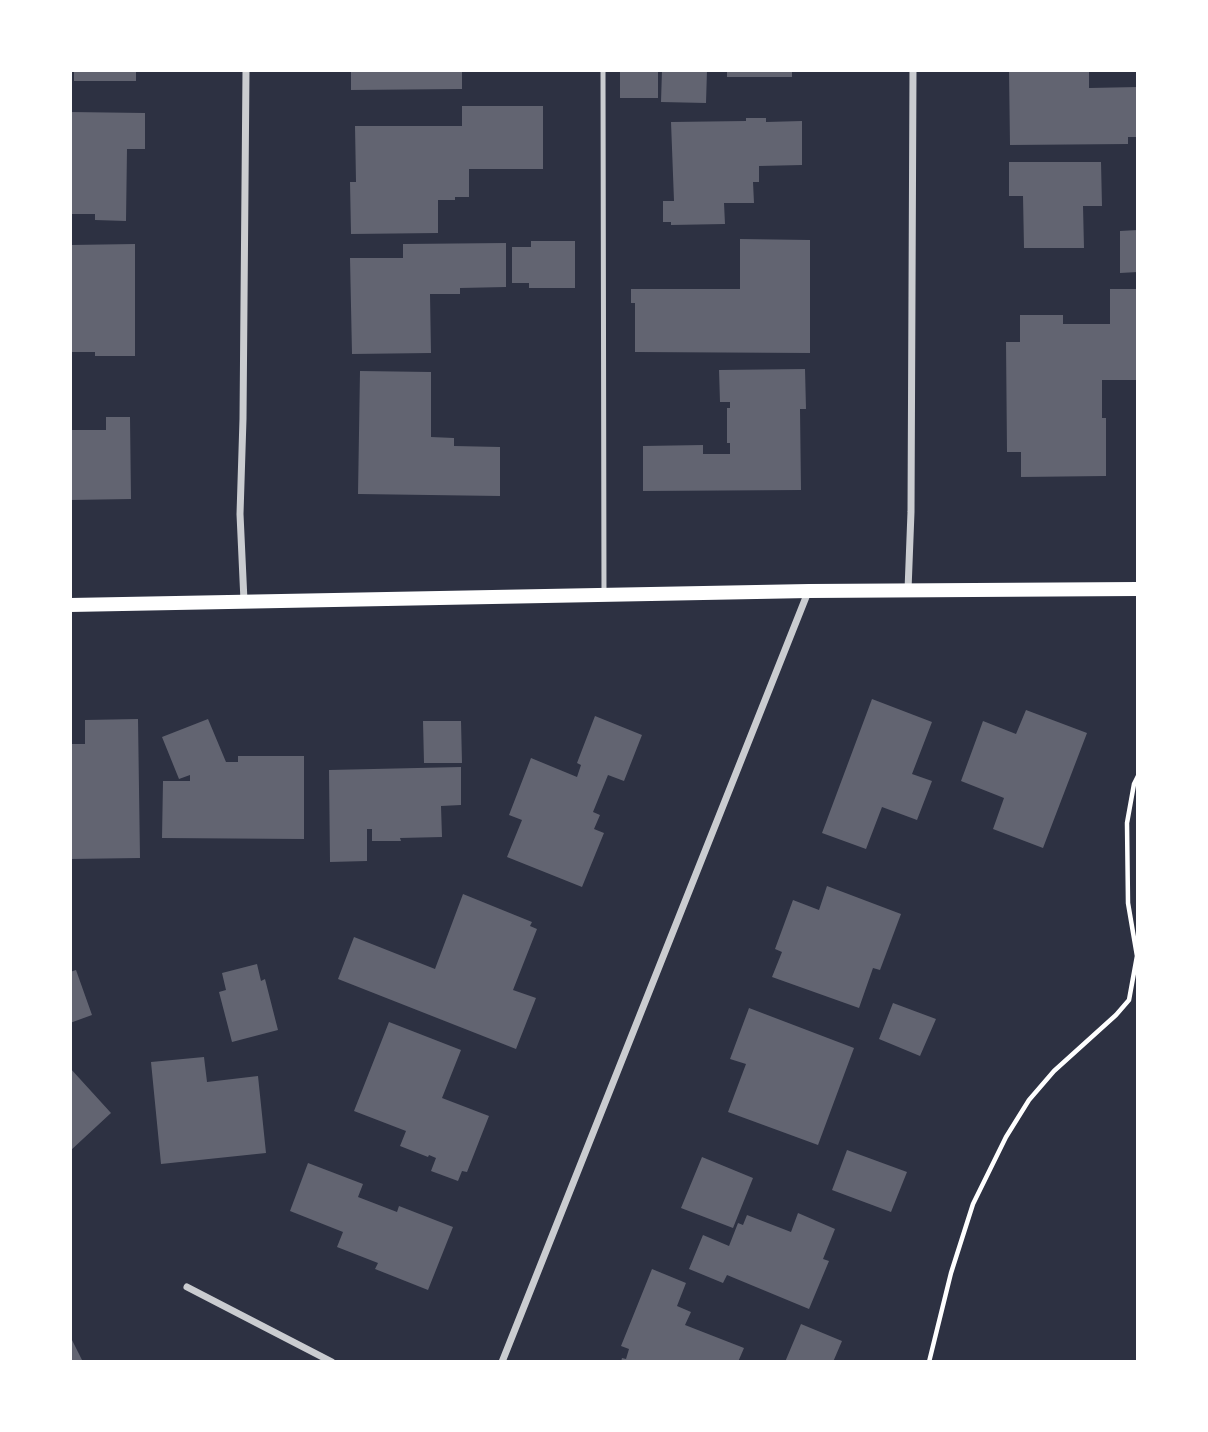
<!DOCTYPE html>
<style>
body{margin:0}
#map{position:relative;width:1208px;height:1432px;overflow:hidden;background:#2d3142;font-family:Literata,serif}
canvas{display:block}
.frame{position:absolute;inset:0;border:72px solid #fff;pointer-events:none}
</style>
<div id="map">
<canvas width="1208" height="1432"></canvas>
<div class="frame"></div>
</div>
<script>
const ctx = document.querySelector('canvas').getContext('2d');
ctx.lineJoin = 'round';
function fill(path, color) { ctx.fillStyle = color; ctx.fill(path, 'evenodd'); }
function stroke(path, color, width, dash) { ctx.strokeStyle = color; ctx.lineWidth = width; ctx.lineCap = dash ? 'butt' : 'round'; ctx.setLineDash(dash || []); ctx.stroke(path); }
fill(new Path2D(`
 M 74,70 L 136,70 L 136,81 L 74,81 Z
 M 351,70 L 462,70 L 462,89 L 351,90 Z
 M 620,70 L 658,70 L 658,98 L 620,98 Z
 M 662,70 L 707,70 L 706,103 L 661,102 Z
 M 727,70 L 792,70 L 792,77 L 727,77 Z
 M 1009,70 L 1089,70 L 1089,88 L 1138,87 L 1138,137 L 1128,137 L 1128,144 L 1010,145 Z
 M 462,106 L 543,106 L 543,169 L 469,169 L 469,197 L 455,197 L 455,200 L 438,200 L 438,233 L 351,234 L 350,182 L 356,182 L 355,126 L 462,126 Z
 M 70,112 L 145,113 L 145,149 L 127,149 L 126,221 L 95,220 L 95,214 L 70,214 Z
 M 746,118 L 766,118 L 766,122 L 802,121 L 802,165 L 759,166 L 759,182 L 753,182 L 754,203 L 724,203 L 725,224 L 671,225 L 671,222 L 663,222 L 663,201 L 674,201 L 671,122 L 746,121 Z
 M 1009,162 L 1101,162 L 1102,206 L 1083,206 L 1084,248 L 1024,248 L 1023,196 L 1009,196 Z
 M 1138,230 L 1138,272 L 1120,273 L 1120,231 Z
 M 740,239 L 810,240 L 810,353 L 635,352 L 635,303 L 631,303 L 631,289 L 740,289 Z
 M 531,241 L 575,241 L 575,288 L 529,288 L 529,283 L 512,283 L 512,247 L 531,247 Z
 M 506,243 L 506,287 L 460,288 L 460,294 L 430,294 L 431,353 L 352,354 L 350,258 L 403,258 L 403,244 Z
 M 135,244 L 135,356 L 95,356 L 95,352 L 70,352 L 70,245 Z
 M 1110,289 L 1138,289 L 1138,380 L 1102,380 L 1102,418 L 1106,418 L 1106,476 L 1021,477 L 1021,452 L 1007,452 L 1006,342 L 1020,342 L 1020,315 L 1063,315 L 1063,324 L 1110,324 Z
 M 805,369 L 806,409 L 800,409 L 801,490 L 643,491 L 643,446 L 703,445 L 703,454 L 730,454 L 730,443 L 727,443 L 727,408 L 730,408 L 730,402 L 720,402 L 719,370 Z
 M 360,371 L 431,372 L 431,437 L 454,438 L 454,446 L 500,447 L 500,496 L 358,494 Z
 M 106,417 L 130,417 L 131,499 L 70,500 L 70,430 L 106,430 Z
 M 872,699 L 932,722 L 912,774 L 932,781 L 917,820 L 882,807 L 866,849 L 822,833 Z
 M 1026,710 L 1087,733 L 1043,848 L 993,829 L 1004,798 L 961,781 L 983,721 L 1016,734 Z
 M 595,716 L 642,735 L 624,781 L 608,775 L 593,812 L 600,815 L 594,829 L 604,833 L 582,887 L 507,857 L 522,820 L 509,815 L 531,758 L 577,777 L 581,765 L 577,763 Z
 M 138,719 L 140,858 L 70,859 L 70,744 L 85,744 L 85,720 Z
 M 208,719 L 226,762 L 238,762 L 238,756 L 304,756 L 304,839 L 162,838 L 163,781 L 190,781 L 190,775 L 179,779 L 162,737 Z
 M 423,721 L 461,721 L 462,763 L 424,763 Z
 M 461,767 L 461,805 L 441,806 L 442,837 L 400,838 L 401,841 L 372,841 L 372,829 L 367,829 L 367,861 L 330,862 L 329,770 Z
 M 827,886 L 901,914 L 880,970 L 873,968 L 859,1008 L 772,977 L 782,952 L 775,949 L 793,900 L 819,910 Z
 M 463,894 L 532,922 L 530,926 L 537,929 L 513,990 L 536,998 L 516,1049 L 338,979 L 354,937 L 435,969 Z
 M 257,964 L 261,981 L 265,979 L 278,1030 L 232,1042 L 219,992 L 226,990 L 222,973 Z
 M 76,970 L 92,1015 L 70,1023 L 70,972 Z
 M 893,1003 L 936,1019 L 920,1056 L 879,1039 Z
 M 749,1008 L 854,1048 L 818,1145 L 728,1112 L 746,1064 L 730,1059 Z
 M 389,1022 L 461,1050 L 442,1098 L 489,1116 L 467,1172 L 462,1171 L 458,1181 L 431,1171 L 436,1158 L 429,1155 L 428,1157 L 400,1146 L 406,1131 L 354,1111 Z
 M 204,1057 L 207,1082 L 258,1076 L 266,1153 L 161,1164 L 151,1062 Z
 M 70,1068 L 111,1113 L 70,1151 Z
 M 847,1150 L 907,1172 L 891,1212 L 832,1190 Z
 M 702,1157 L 753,1178 L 733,1228 L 681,1208 Z
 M 308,1163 L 363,1184 L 358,1197 L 397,1212 L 399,1206 L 453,1227 L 428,1290 L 375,1269 L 378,1263 L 337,1247 L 343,1232 L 290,1211 Z
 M 798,1213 L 835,1229 L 823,1259 L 829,1261 L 809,1309 L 727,1275 L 723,1283 L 689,1269 L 703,1235 L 729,1246 L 738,1223 L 743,1225 L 747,1215 L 791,1232 Z
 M 652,1269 L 686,1283 L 677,1306 L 691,1312 L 685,1325 L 744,1348 L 738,1362 L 621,1362 L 622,1358 L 626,1359 L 629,1349 L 621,1346 Z
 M 801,1324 L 842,1341 L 833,1362 L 785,1362 Z
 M 70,1336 L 83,1362 L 70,1362 Z`), '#626471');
stroke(new Path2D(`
 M 929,1362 L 951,1273 L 973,1204 L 1006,1137 L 1029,1100 L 1054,1071 L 1116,1015 L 1129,1000 L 1137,956 L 1128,903 L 1127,823 L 1134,784 L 1138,776`), '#fff', 4.5);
stroke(new Path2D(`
 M 603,70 L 604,595`), '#caccd0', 5);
stroke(new Path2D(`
 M 908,590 L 911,512 L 913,70
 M 244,601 L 240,514 L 243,419 L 246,70
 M 187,1287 L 332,1362
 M 502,1362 L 808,592`), '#caccd0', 7);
stroke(new Path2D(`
 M 70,605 L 809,591 L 1138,589`), '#fff', 14);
</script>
